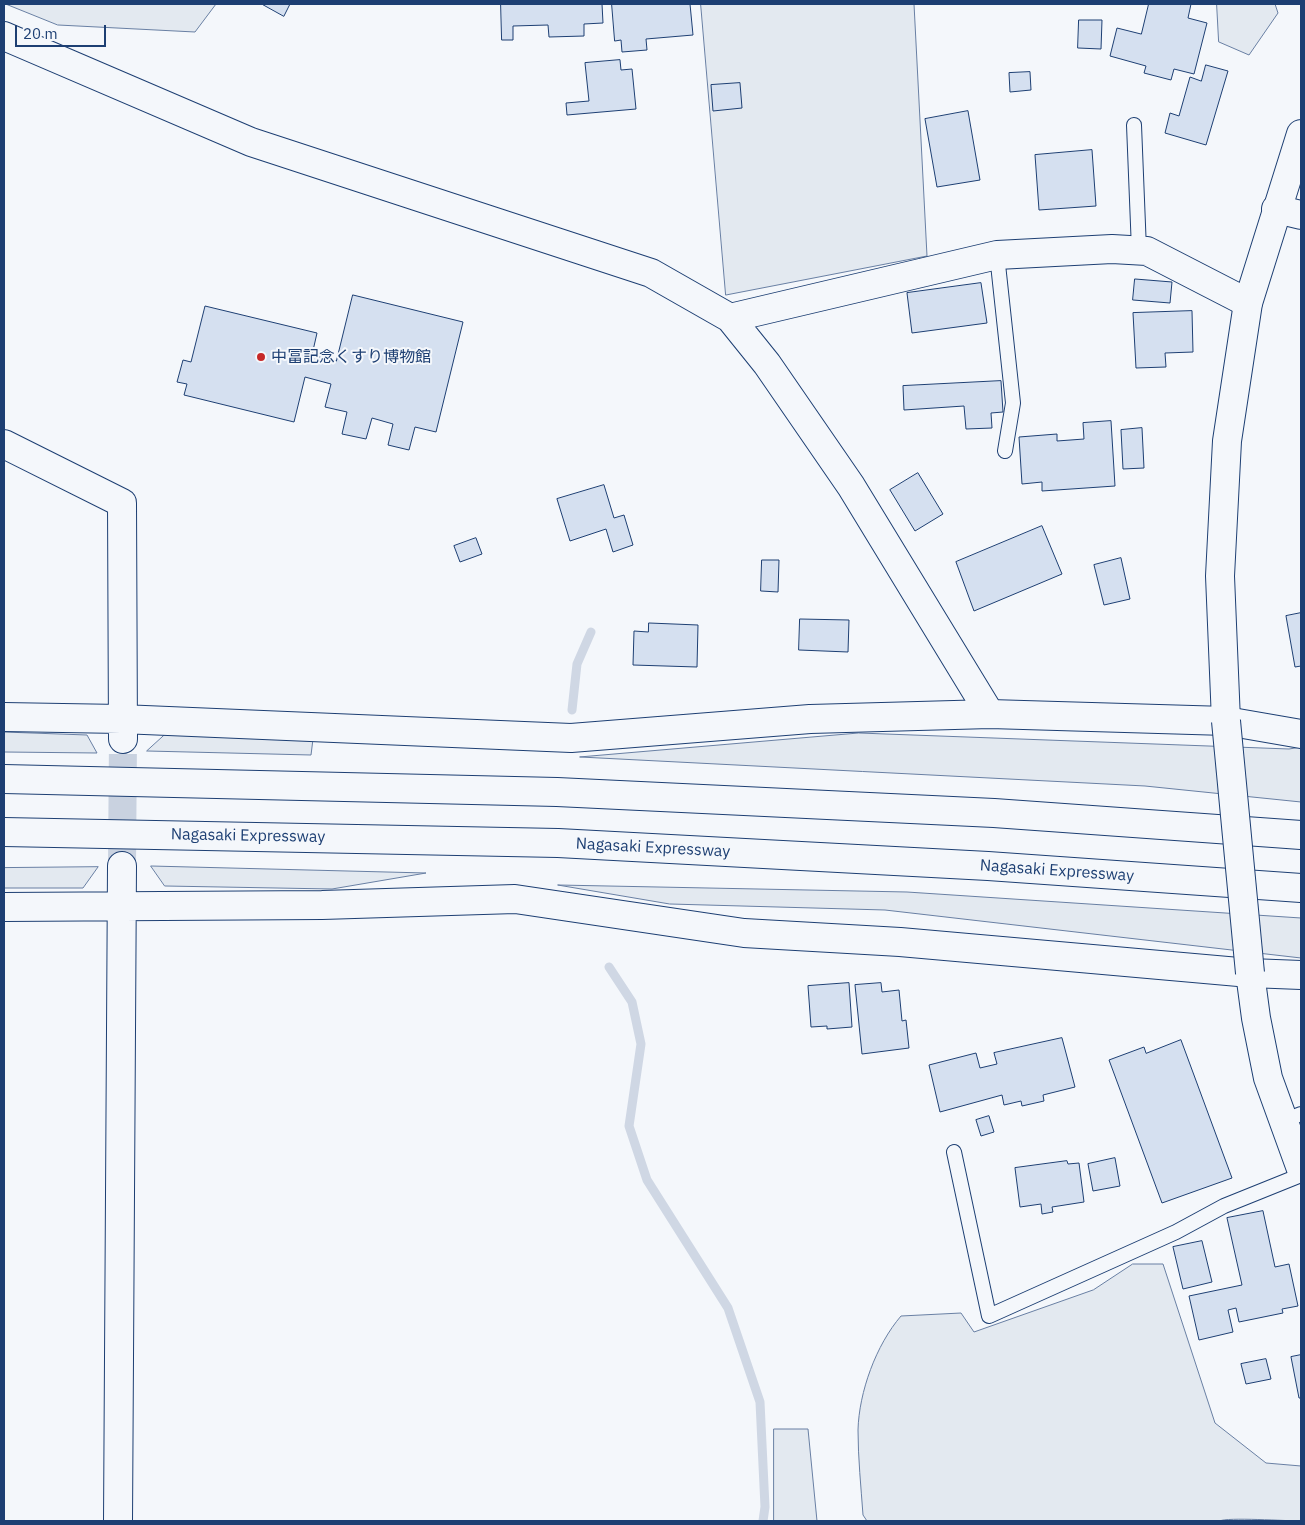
<!DOCTYPE html>
<meta charset="utf-8">
<style>
body{margin:0}
#map{position:relative;width:1305px;height:1525px;overflow:hidden;background:#f4f7fb;font-family:"IBM Plex Sans",sans-serif}
canvas{display:block}
.frame{position:absolute;inset:0;border:5px solid #1d3f73;pointer-events:none}
.scale{position:absolute;left:15px;top:25px;width:91px;height:22px;box-sizing:border-box;border:2px solid #1d3f73;border-top:0;padding-left:6px;font-size:15px;line-height:18px;white-space:nowrap;color:#1d3f73;-webkit-text-stroke:4px #f4f7fb;paint-order:stroke}
</style>
<div id="map">
<canvas width="1305" height="1525"></canvas>
<div class="frame"></div>
<div class="scale">20 m</div>
</div>
<script>
const ctx = document.querySelector('canvas').getContext('2d');
ctx.lineJoin = 'round';
function fill(path, color) { ctx.fillStyle = color; ctx.fill(path, 'evenodd'); }
function stroke(path, color, width, dash) { ctx.strokeStyle = color; ctx.lineWidth = width; ctx.lineCap = dash ? 'butt' : 'round'; ctx.setLineDash(dash || []); ctx.stroke(path); }
function drawText(font, color, halo, rows, align = 'center') {
  ctx.font = font + ' "IBM Plex Sans","Noto Sans JP",sans-serif'; ctx.lineWidth = 4; ctx.setLineDash([]); ctx.textBaseline = 'middle'; ctx.strokeStyle = halo; ctx.fillStyle = color; for (const [text, x, y, turn = 0] of rows) {
    ctx.save(); ctx.translate(x, y); ctx.rotate((+turn || 0) * Math.PI / 180); ctx.textAlign = isNaN(turn) ? turn : align; if (halo) ctx.strokeText(text, 0, 0); ctx.fillText(text, 0, 0); ctx.restore();
  }
}
const green = new Path2D(`
 M 6,4 L 216,4 L 195,32 L 58,25 Z
 M 701,4 L 914,4 L 927,256 L 726,295 Z
 M 1217,4 L 1275,4 L 1278,13 L 1249,55 L 1219,42 Z
 M 169,731 L 313,739 L 311,755 L 147,751 Z
 M 4,732 L 87,735 L 97,753 L 4,752 Z
 M 859,733 L 1289,749 L 1301,747 L 1301,802 L 1145,786 L 580,757 Z
 M 151,866 L 426,873 L 332,889 L 165,886 Z
 M 98,867 L 83,888 L 4,888 L 4,868 Z
 M 558,885 L 907,892 L 1301,918 L 1301,958 L 885,910 L 670,904 Z
 M 1133,1264 L 1163,1264 L 1215,1423 L 1266,1463 L 1301,1466 L 1301,1521 C 1288,1521 1226,1517 1220,1521 L 867,1521 L 863,1515 C 861,1487 858,1458 858,1430 C 859,1392 876,1345 901,1316 L 961,1313 L 974,1332 L 1093,1290 Z
 M 774,1429 L 808,1429 L 817,1521 L 774,1521 Z`);
fill(green, '#e3e9f0');
stroke(green, '#687fa3', 1);
stroke(new Path2D(`
 M 572,710 L 577,664 L 591,632
 M 609,967 L 632,1002 L 641,1044 L 629,1126 L 647,1180 L 728,1308 L 760,1402 L 765,1507 L 763,1521`), '#cfd7e4', 9);
const building = new Path2D(`
 M 262,4 L 290,4 L 284,16 Z
 M 501,4 L 602,4 L 603,23 L 584,24 L 584,36 L 549,37 L 548,25 L 513,26 L 513,40 L 502,40 Z
 M 612,4 L 690,4 L 693,35 L 646,39 L 647,50 L 622,52 L 621,40 L 615,41 Z
 M 1149,4 L 1191,4 L 1188,18 L 1207,23 L 1194,74 L 1174,69 L 1171,80 L 1144,73 L 1146,66 L 1110,56 L 1117,28 L 1141,34 Z
 M 1079,20 L 1102,20 L 1101,49 L 1078,48 Z
 M 620,60 L 621,70 L 632,69 L 636,109 L 567,115 L 566,103 L 589,101 L 585,63 Z
 M 1206,65 L 1228,71 L 1206,145 L 1165,133 L 1170,113 L 1179,116 L 1190,77 L 1201,81 Z
 M 1030,72 L 1031,90 L 1010,92 L 1009,73 Z
 M 740,83 L 742,108 L 713,111 L 711,85 Z
 M 968,111 L 980,180 L 937,187 L 925,119 Z
 M 1092,150 L 1096,206 L 1039,210 L 1035,155 Z
 M 1135,279 L 1172,282 L 1170,303 L 1133,300 Z
 M 981,283 L 987,323 L 912,333 L 907,293 Z
 M 353,295 L 463,322 L 436,432 L 415,427 L 409,450 L 388,445 L 393,424 L 372,418 L 366,439 L 342,434 L 347,412 L 325,407 L 331,384 L 305,377 L 294,422 L 184,395 L 187,384 L 177,382 L 183,360 L 191,362 L 205,306 L 317,333 L 312,355 L 336,361 Z
 M 1192,311 L 1193,352 L 1165,353 L 1166,367 L 1136,368 L 1133,313 Z
 M 1001,381 L 1003,412 L 991,413 L 992,428 L 966,429 L 964,406 L 904,410 L 903,386 Z
 M 1111,421 L 1115,486 L 1042,491 L 1042,482 L 1022,484 L 1019,437 L 1057,434 L 1057,441 L 1084,439 L 1083,423 Z
 M 1142,428 L 1144,468 L 1123,469 L 1121,430 Z
 M 918,473 L 943,514 L 915,531 L 890,490 Z
 M 604,485 L 614,518 L 624,515 L 633,545 L 613,552 L 606,529 L 570,541 L 557,499 Z
 M 1042,526 L 1062,574 L 974,611 L 956,562 Z
 M 476,538 L 482,554 L 460,562 L 454,546 Z
 M 1121,558 L 1130,599 L 1104,605 L 1094,565 Z
 M 762,560 L 779,560 L 778,592 L 761,591 Z
 M 1301,613 L 1301,666 L 1295,667 L 1286,616 Z
 M 800,619 L 849,620 L 848,652 L 799,650 Z
 M 649,623 L 698,625 L 697,667 L 633,665 L 634,631 L 648,632 Z
 M 849,983 L 852,1027 L 827,1029 L 827,1026 L 811,1027 L 808,986 Z
 M 881,983 L 882,992 L 899,990 L 902,1021 L 906,1020 L 909,1048 L 862,1054 L 855,985 Z
 M 1062,1038 L 1075,1087 L 1043,1095 L 1044,1101 L 1022,1106 L 1021,1101 L 1004,1105 L 1002,1095 L 940,1112 L 929,1065 L 976,1053 L 980,1068 L 997,1064 L 994,1053 Z
 M 1181,1040 L 1232,1178 L 1162,1203 L 1109,1060 L 1144,1047 L 1146,1053 Z
 M 989,1116 L 994,1132 L 981,1136 L 976,1120 Z
 M 1115,1158 L 1120,1186 L 1093,1191 L 1088,1164 Z
 M 1067,1161 L 1068,1164 L 1079,1163 L 1084,1202 L 1052,1207 L 1053,1212 L 1042,1214 L 1041,1204 L 1020,1207 L 1015,1168 Z
 M 1263,1211 L 1275,1267 L 1289,1264 L 1298,1306 L 1282,1309 L 1283,1313 L 1239,1322 L 1236,1308 L 1228,1310 L 1233,1332 L 1199,1340 L 1189,1296 L 1242,1285 L 1227,1218 Z
 M 1202,1241 L 1212,1282 L 1183,1289 L 1173,1247 Z
 M 1301,1355 L 1301,1398 L 1299,1398 L 1291,1357 Z
 M 1266,1359 L 1271,1379 L 1246,1384 L 1241,1364 Z`);
fill(building, '#d5e0f0');
stroke(building, '#1d3f73', 1);
stroke(new Path2D(`
 M 122,866 L 123,739`), '#c9d2e0', 28, [28, 14]);
const lane = new Path2D(`
 M 1134,125 L 1139,250
 M 997,255 L 1013,403 L 1005,451
 M 1283,1121 L 1301,1114
 M 954,1152 L 989,1316 L 1176,1232 L 1224,1206 L 1301,1175`);
const street = new Path2D(`
 M 4,36 L 251,142 L 651,273 L 730,318 L 767,364 L 851,486 L 990,714
 M 1276,209 L 1301,215
 M 730,318 L 997,255 L 1112,249 L 1147,251 L 1248,303
 M 4,444 L 122,503 L 123,739
 M 4,717 L 121,719 L 571,738 L 810,719 L 990,714 L 1226,721 L 1301,734
 M 4,907 L 322,905 L 515,899 L 744,933 L 900,942 L 1250,973 L 1301,975
 M 118,1521 L 122,866`);
const secondary = new Path2D(`
 M 1226,721 L 1220,576 L 1227,441 L 1248,303 L 1301,134
 M 1250,973 L 1256,1018 L 1268,1078 L 1301,1169`);
const highway = new Path2D(`
 M 4,779 L 557,792 L 994,813 L 1301,835
 M 4,832 L 558,843 L 988,866 L 1301,888`);
stroke(lane, '#1d3f73', 16);
stroke(street, '#1d3f73', 30);
stroke(secondary, '#1d3f73', 30);
stroke(highway, '#1d3f73', 30);
stroke(lane, '#f4f7fb', 14);
stroke(street, '#f4f7fb', 28);
stroke(secondary, '#f4f7fb', 28);
stroke(highway, '#f4f7fb', 28);
const secondaryBridge = new Path2D(`
 M 1226,721 L 1250,973`);
stroke(secondaryBridge, '#1d3f73', 30, []);
stroke(secondaryBridge, '#f4f7fb', 28);
for (const [x, y, r, color] of [
 [261,357,5,"#c62828"]
]) { const dot = new Path2D(); dot.arc(x, y, r, 0, 2 * Math.PI); ctx.fillStyle = color; ctx.fill(dot); stroke(dot, '#f4f7fb', 2); }
drawText('16px', '#1d3f73', '#f4f7fb', [
 ["中冨記念くすり博物館",271,357]
], 'left');
drawText('16px', '#1d3f73', '#f4f7fb', [
 ["Nagasaki Expressway",248,836,1],
 ["Nagasaki Expressway",653,848,3],
 ["Nagasaki Expressway",1057,871,4]
]);
</script>
